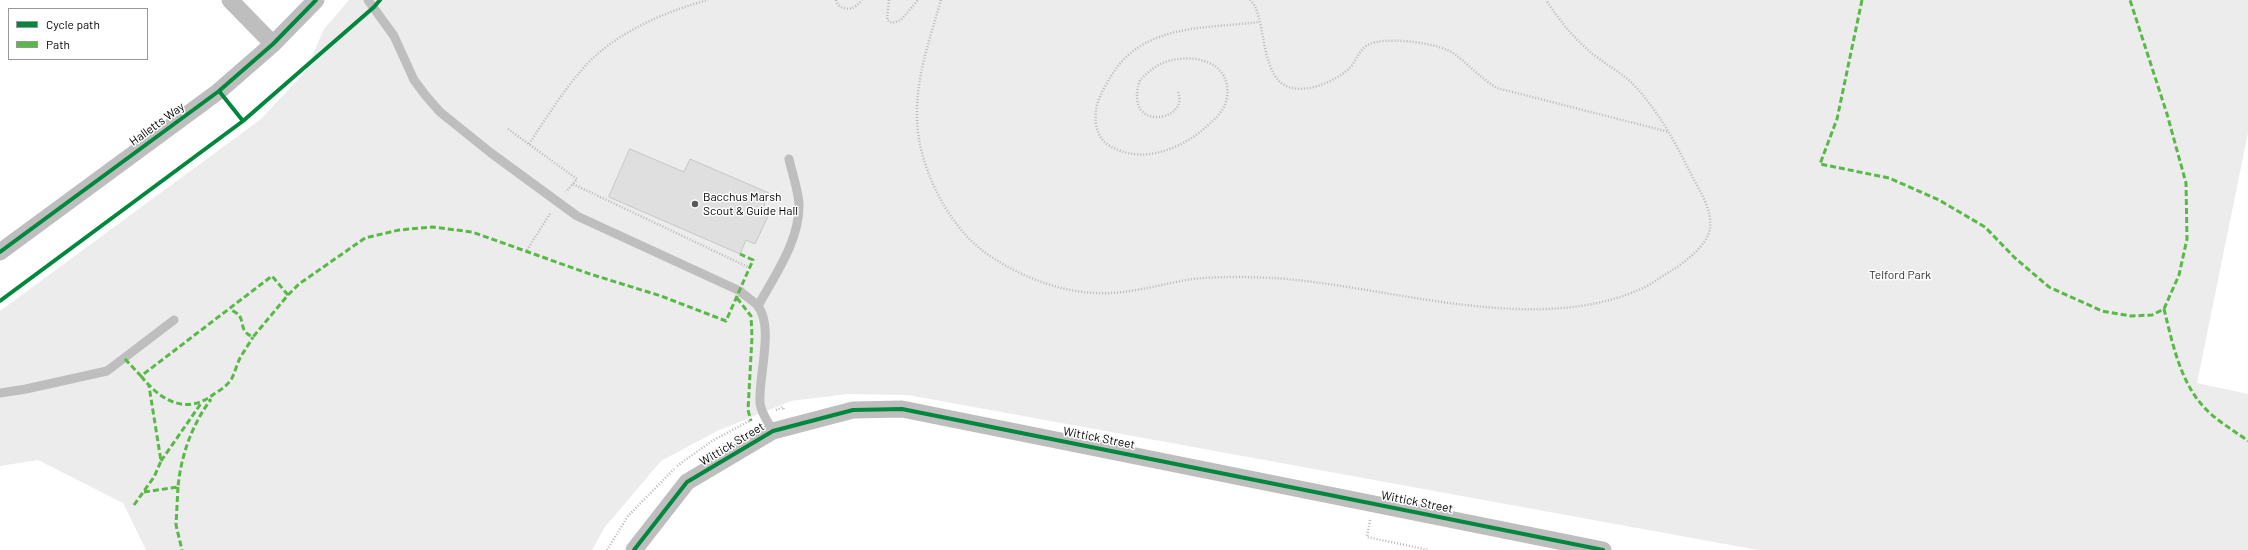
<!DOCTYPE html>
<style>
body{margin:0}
#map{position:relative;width:2248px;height:550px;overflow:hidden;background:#fff;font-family:Barlow,sans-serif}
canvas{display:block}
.legend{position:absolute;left:8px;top:8px;width:140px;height:52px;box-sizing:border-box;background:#fff;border:1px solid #999;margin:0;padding:5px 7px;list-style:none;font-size:12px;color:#000}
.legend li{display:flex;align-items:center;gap:8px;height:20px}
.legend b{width:20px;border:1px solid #999}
</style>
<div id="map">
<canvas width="2248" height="550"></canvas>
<ul class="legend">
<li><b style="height:5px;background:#00873e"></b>Cycle path</li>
<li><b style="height:5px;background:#58b947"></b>Path</li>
</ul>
</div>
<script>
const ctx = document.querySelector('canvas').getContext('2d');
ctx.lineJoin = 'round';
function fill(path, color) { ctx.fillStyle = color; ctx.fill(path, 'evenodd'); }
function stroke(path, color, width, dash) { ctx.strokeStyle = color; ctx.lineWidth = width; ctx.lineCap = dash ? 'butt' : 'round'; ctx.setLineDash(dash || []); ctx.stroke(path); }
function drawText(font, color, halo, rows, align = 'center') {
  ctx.font = font + ' Barlow,sans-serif'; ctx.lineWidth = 3; ctx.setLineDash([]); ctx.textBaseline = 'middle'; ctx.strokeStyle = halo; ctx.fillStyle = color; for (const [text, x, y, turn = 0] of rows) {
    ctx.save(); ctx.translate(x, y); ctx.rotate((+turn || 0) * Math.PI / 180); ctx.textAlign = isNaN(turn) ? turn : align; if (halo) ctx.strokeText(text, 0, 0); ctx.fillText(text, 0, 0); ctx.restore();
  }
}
fill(new Path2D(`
 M 349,0 L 2248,0 L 2248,133 L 2197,383 L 2248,394 L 2248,550 L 1758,550 L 908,395 L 848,394 L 791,401 L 717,431 L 661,461 L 605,527 L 592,550 L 146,550 L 123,503 L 38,460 L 0,466 L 0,311 L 261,119 L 305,72 L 324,29 Z`), '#ececec');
const building = new Path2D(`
 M 630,149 L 684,172 L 690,159 L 769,193 L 762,211 L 769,214 L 755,244 L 746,240 L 740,254 L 609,197 Z`);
fill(building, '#dfdfdf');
stroke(building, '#c7c7c7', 1);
stroke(new Path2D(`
 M 836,0 L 838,5 C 849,12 854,9 862,0
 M 889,0 L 887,20 L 892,23 L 901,20 L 918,0
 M 941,0 C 930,39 916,76 917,117 C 917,163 946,223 983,251 C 1014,274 1056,291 1094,293 C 1129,295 1159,284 1193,279 C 1219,276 1247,277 1273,278 C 1387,285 1535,338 1643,288 C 1652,284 1662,276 1671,271 C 1685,262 1708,245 1710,228 C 1712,210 1701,193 1693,178 C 1676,144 1659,111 1632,83 C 1620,72 1607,65 1594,55 C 1575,40 1560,21 1546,0
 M 1250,0 C 1265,12 1260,63 1280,82 C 1297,97 1330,84 1345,72 C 1358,63 1358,45 1376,42 C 1396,38 1441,43 1456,55 C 1470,66 1482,79 1497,88 L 1669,132
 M 1178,92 C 1190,122 1122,133 1140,80 C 1147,73 1155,66 1165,62 C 1192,53 1232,60 1227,98 C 1225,110 1215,119 1206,127 C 1180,150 1139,166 1107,144 C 1095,135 1094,118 1097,105 C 1100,95 1105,86 1110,78 C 1141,23 1205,29 1259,22
 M 508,129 L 577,179 L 566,192
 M 529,144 C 545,120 561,94 580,72 C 610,35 663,12 708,0
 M 573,184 L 750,268
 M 527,250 L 551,212
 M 776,410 L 783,407 L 784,410
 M 677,466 L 712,441 L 751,420
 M 1370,520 L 1367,537 L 1429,550
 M 607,550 L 628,516 L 674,469`), '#b9b9b9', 2.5, [1, 2]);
stroke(new Path2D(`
 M 368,0 L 394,36 L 414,80 L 426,96 L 440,112 L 491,153 L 577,216 L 740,291 C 745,296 752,300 757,305 C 775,325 758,377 760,403 C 761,413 768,422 773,431
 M 758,306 C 775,275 800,240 799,204 C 798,189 792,173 789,159
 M 0,393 L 26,389 L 107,371 L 174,320`), '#bebebe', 9);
stroke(new Path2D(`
 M 230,0 L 273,44
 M 0,252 L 219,91 L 273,44 L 316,0
 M 634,550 L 687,482 L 773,431 L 853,410 L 902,409 L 1603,550`), '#bebebe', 17);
stroke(new Path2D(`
 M 1862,0 L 1837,119 L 1820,164 L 1889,178 L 1939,200 L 1985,227 L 2015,258 L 2049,287 L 2102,311 L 2131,316 L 2152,315 L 2164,309 L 2179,275 L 2187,239 L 2186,183 L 2167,114 L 2130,0
 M 288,295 L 299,284 L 365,238 L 399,230 L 433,227 L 472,232 L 590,274 L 661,296 L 726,321 L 753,260 L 740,254
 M 737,298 L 751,316 L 752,337 L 748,410 L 751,421
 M 2164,309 C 2173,345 2181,388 2211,414 C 2222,424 2236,432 2248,441
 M 125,359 L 141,376 L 272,276 L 288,295 L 253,337 C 239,331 245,324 239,315 C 237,313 233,311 230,309
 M 141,376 C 160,400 186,416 214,394 C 221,390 228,385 232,378 C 235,372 237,364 240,358 C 244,351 249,344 253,337
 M 161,461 L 202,402
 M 178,487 L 176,525 L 182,550
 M 144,492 L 178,487 C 181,455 192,425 211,399
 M 134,505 L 154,477 L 161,461 L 149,386`), '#58b947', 3, [6, 3]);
stroke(new Path2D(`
 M 243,121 L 374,7 L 380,0
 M 0,252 L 219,91 L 273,44 L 316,0
 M 0,301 L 243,121 L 219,91
 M 634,550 L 687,482 L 773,431 L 853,410 L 902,409 L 1603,550`), '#00873e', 4);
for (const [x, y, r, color] of [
 [695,204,4,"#595959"]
]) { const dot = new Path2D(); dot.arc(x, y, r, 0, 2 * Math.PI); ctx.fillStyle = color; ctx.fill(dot); stroke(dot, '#fff', 1.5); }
drawText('12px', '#000', '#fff', [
 ["Halletts Way",157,124,-36],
 ["Wittick Street",1099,438,11],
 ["Wittick Street",732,444,-31],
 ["Wittick Street",1417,502,11]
]);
drawText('12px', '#000', '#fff', [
 ["Bacchus Marsh",703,197],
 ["Scout & Guide Hall",703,211]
], 'left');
drawText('12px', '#333', '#fff', [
 ["Telford Park",1900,275]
]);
</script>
